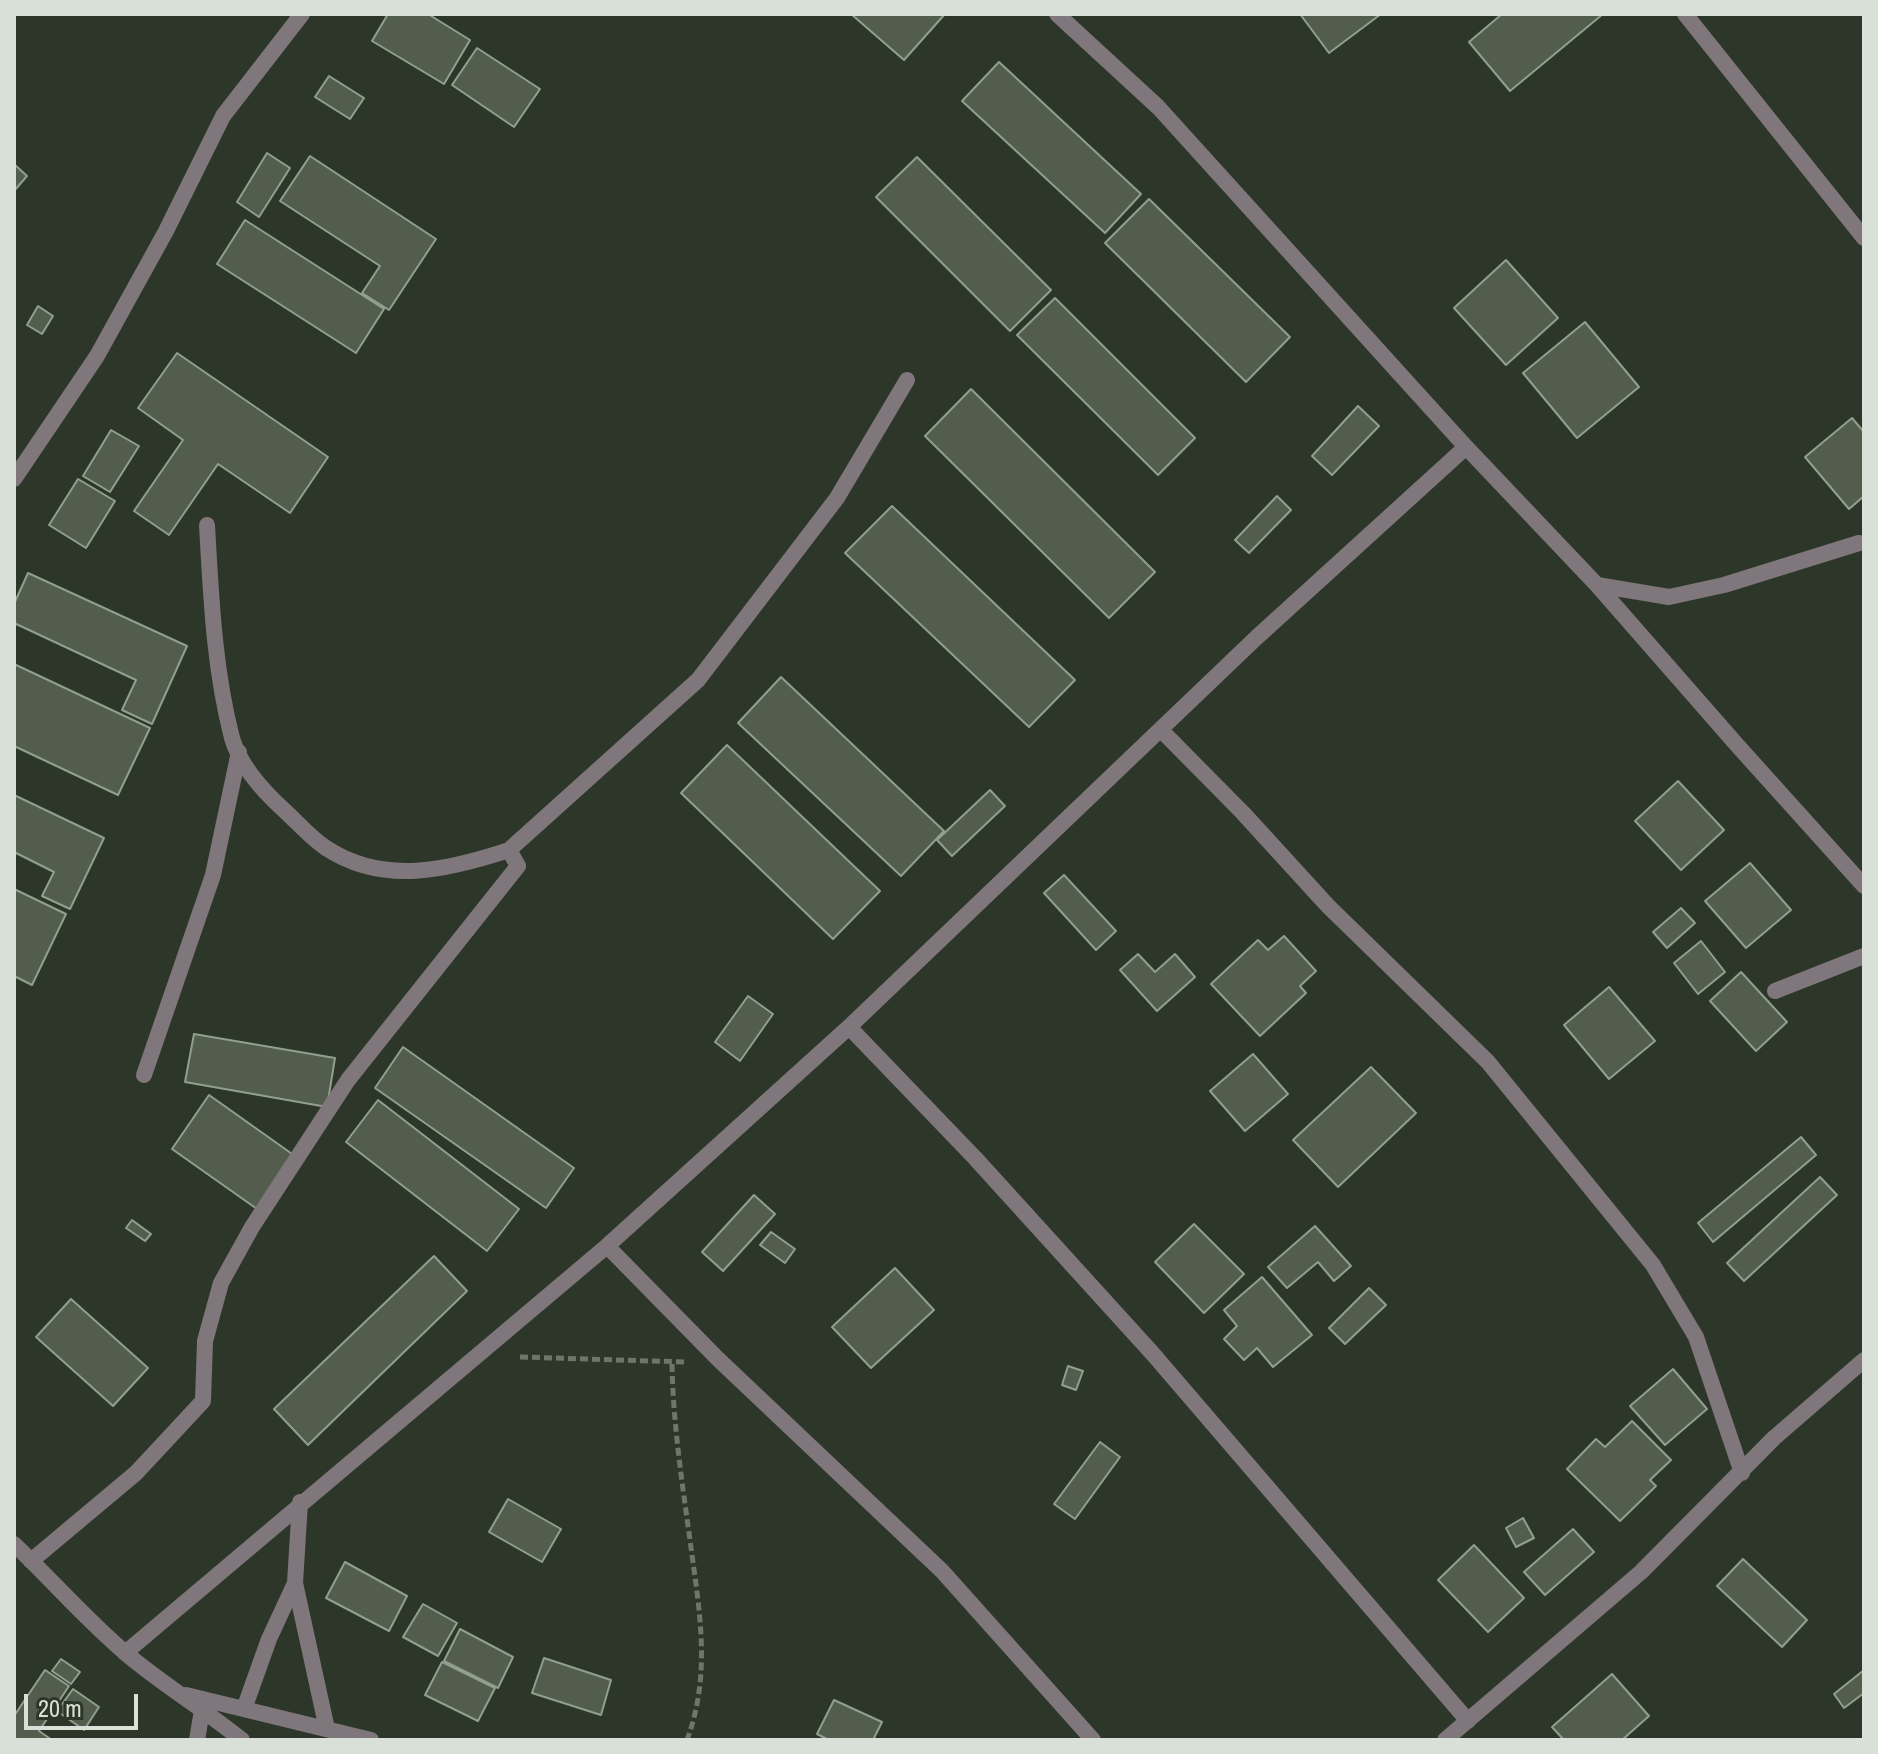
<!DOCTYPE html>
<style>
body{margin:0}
#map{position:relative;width:1878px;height:1754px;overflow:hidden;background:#2d3729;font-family:"Archivo Narrow",sans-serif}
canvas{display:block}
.frame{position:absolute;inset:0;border:16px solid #d9e0d7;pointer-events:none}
.scale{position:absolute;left:24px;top:1694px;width:114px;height:36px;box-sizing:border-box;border:4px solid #d9e0d7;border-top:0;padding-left:10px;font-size:24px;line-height:28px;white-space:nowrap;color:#d9e0d7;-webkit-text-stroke:6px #2d3729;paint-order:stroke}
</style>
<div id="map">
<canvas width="1878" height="1754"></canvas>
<div class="frame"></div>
<div class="scale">20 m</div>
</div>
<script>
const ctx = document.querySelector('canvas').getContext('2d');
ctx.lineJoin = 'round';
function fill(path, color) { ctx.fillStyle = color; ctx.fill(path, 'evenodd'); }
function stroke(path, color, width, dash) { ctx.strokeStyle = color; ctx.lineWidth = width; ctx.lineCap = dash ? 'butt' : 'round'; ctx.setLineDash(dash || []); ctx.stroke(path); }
const building = new Path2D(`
 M 388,14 L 428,14 L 470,40 L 444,84 L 372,41 Z
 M 851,14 L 945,14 L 904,60 Z
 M 1300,14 L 1381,14 L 1329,53 Z
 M 1502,14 L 1603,14 L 1510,91 L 1469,42 Z
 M 477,48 L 540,89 L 514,127 L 452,85 Z
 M 999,62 L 1141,194 L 1105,233 L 962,101 Z
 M 329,76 L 364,98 L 350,119 L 315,97 Z
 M 267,153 L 290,168 L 259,217 L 237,202 Z
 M 310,156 L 436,239 L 389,310 L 362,293 L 380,266 L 280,201 Z
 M 917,157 L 1051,290 L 1010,331 L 876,197 Z
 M 14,164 L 27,176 L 14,191 Z
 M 1149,199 L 1290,337 L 1246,382 L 1105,243 Z
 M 245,220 L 384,309 L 356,353 L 217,264 Z
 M 1506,260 L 1558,318 L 1506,365 L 1454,308 Z
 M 1055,298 L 1195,438 L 1158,475 L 1017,335 Z
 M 38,306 L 53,316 L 42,334 L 27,325 Z
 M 1585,322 L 1639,387 L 1577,438 L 1523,373 Z
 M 177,353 L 328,457 L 290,513 L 218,464 L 169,535 L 134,511 L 183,440 L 138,408 Z
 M 971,389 L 1155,572 L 1109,618 L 925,436 Z
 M 1358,406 L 1379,426 L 1332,475 L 1312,456 Z
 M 1852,418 L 1864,432 L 1864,496 L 1849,509 L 1805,457 Z
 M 111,430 L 139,446 L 110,492 L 83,476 Z
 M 78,479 L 115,501 L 86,548 L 49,525 Z
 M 1277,496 L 1291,510 L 1249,553 L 1235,540 Z
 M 892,506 L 1075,680 L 1029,727 L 845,553 Z
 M 28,573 L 187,646 L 152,724 L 122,710 L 136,680 L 14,623 L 14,604 Z
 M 14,664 L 150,728 L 118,795 L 14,746 Z
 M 781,677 L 944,831 L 901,876 L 738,723 Z
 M 727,745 L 880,891 L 833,939 L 681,793 Z
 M 1678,781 L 1724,830 L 1681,870 L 1635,821 Z
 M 990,790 L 1005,806 L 952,856 L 937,840 Z
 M 14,795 L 104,838 L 70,909 L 42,896 L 54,872 L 14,852 Z
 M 1750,863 L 1791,910 L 1746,948 L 1705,901 Z
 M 1064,875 L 1116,931 L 1096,950 L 1044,893 Z
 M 14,889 L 66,914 L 32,985 L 14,976 Z
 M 1681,908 L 1695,923 L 1667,948 L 1653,932 Z
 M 1284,936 L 1316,971 L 1300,986 L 1306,993 L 1260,1036 L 1211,984 L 1258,940 L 1268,950 Z
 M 1701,941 L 1725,972 L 1698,994 L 1674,963 Z
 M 1138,954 L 1155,972 L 1175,954 L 1195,977 L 1157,1011 L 1120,970 Z
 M 1741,972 L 1787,1022 L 1756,1051 L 1710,1001 Z
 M 1609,987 L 1655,1041 L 1609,1079 L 1564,1025 Z
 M 748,996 L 773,1014 L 740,1061 L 715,1042 Z
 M 194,1034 L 335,1058 L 327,1107 L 185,1082 Z
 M 403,1047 L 574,1168 L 546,1208 L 375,1088 Z
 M 1253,1054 L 1288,1094 L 1245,1131 L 1210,1091 Z
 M 1371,1067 L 1416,1113 L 1338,1187 L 1293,1140 Z
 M 209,1095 L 295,1156 L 257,1209 L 172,1149 Z
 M 378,1100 L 519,1209 L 487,1251 L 346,1142 Z
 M 1801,1137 L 1816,1155 L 1713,1242 L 1698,1223 Z
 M 1820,1177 L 1837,1195 L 1744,1281 L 1727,1263 Z
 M 754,1195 L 775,1214 L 723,1271 L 702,1252 Z
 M 132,1220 L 151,1234 L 145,1241 L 126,1228 Z
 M 1194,1224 L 1244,1274 L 1204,1313 L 1155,1262 Z
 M 1315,1226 L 1351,1266 L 1334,1281 L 1318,1262 L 1287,1288 L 1268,1267 Z
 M 771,1232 L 795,1249 L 785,1263 L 760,1245 Z
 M 434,1256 L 467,1291 L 308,1445 L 274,1409 Z
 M 895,1268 L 934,1310 L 871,1368 L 832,1327 Z
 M 1262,1277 L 1312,1335 L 1273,1367 L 1257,1348 L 1244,1360 L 1224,1339 L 1237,1326 L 1224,1310 Z
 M 1369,1288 L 1386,1305 L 1345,1344 L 1329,1328 Z
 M 71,1299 L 148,1368 L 113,1406 L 36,1337 Z
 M 1068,1366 L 1083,1371 L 1076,1390 L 1062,1385 Z
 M 1673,1369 L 1707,1409 L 1665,1445 L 1630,1406 Z
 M 1632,1421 L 1671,1460 L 1650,1480 L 1656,1486 L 1620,1521 L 1567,1469 L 1596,1439 L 1605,1447 Z
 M 1100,1442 L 1120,1457 L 1075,1519 L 1054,1504 Z
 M 508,1499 L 561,1529 L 542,1562 L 489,1532 Z
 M 1523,1518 L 1534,1538 L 1516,1547 L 1506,1528 Z
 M 1573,1529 L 1594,1552 L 1545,1595 L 1524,1572 Z
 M 1474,1545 L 1524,1598 L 1488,1632 L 1438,1580 Z
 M 1743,1559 L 1807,1620 L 1782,1647 L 1717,1586 Z
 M 345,1562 L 407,1596 L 389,1631 L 326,1598 Z
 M 423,1604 L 457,1623 L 438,1656 L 403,1637 Z
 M 460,1629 L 513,1657 L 498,1688 L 444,1661 Z
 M 544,1658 L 611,1680 L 601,1715 L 532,1693 Z
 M 61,1659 L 80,1672 L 71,1684 L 52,1671 Z
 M 442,1662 L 495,1688 L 478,1721 L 425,1695 Z
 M 45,1670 L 69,1686 L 39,1731 L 52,1740 L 14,1740 L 14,1716 Z
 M 1864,1670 L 1864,1693 L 1844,1708 L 1834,1694 Z
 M 1612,1674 L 1649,1716 L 1622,1740 L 1564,1740 L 1552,1727 Z
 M 73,1689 L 99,1707 L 84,1730 L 57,1711 Z
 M 834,1700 L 882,1722 L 873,1740 L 829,1740 L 817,1734 Z`);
fill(building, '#525d4d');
stroke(building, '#929f8e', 2);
stroke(new Path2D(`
 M 520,1357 L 685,1362
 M 672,1364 C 673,1423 682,1482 690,1540 C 699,1609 712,1672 687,1740`), '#6d766a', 5, [8, 4]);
stroke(new Path2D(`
 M 207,525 C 211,596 214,669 232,738 C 240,766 264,792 285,811 C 298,823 311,838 326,848 C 384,886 448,870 509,850
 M 144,1075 L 213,875 L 239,752
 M 31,1561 L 136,1473 L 203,1401 L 205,1341 L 221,1283 L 252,1227 L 348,1080 L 518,866 L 509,850 L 698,680 L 837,498 L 907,380`), '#80777c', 16);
stroke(new Path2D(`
 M 1057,14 L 1158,107 L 1466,447 L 1597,585 L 1737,745 L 1864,886
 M 1685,14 L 1864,238
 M 14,479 L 97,356 L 166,231 L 223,116 L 302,14
 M 1597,585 L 1669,597 L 1724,585 L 1859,543
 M 1161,730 L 1243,813 L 1328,906 L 1488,1062 L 1653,1265 L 1696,1337 L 1742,1473
 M 1775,991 L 1864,956
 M 849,1027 L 975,1158 L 1153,1354 L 1468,1721
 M 607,1246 L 718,1359 L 942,1571 L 1093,1740
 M 300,1502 L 295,1583 L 327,1729
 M 14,1544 C 53,1581 88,1622 129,1656 C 165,1686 205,1710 242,1740
 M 125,1653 L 607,1246 L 849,1027 L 1256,638 L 1466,447
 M 186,1695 L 371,1740
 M 244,1709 L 269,1639 L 295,1583
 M 197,1740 L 202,1710
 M 1445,1740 L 1641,1572 L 1774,1438 L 1864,1360`), '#80777c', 16);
</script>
